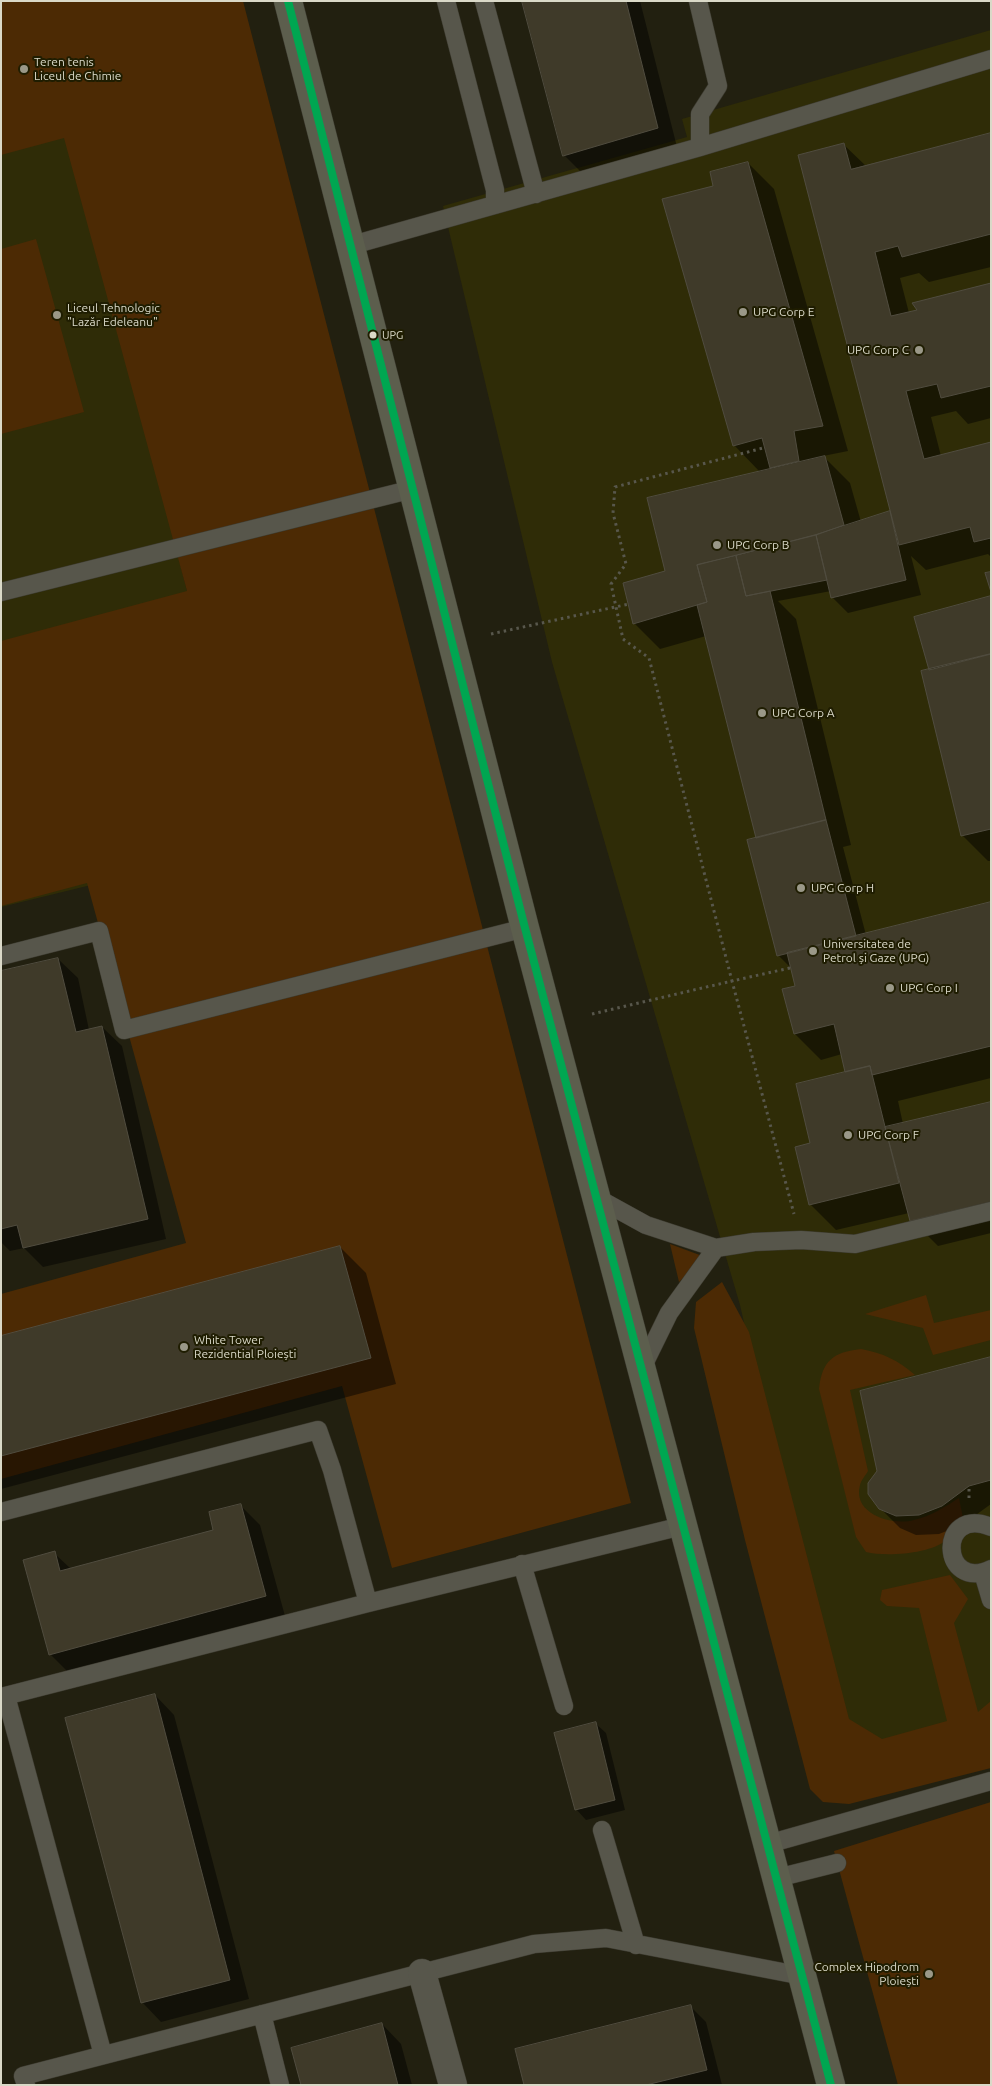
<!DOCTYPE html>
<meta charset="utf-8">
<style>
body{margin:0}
#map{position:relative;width:992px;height:2086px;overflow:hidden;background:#222010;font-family:Ubuntu,sans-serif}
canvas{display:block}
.frame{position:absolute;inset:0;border:2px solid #dad9c8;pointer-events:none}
</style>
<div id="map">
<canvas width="992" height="2086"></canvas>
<div class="frame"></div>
</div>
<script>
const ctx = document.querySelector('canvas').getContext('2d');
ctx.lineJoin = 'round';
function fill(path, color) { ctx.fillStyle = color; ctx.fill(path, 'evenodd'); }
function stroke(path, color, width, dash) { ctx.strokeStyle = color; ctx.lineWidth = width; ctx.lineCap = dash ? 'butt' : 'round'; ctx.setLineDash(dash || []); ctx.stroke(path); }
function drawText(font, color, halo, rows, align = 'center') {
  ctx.font = font + ' Ubuntu,sans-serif'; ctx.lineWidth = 4; ctx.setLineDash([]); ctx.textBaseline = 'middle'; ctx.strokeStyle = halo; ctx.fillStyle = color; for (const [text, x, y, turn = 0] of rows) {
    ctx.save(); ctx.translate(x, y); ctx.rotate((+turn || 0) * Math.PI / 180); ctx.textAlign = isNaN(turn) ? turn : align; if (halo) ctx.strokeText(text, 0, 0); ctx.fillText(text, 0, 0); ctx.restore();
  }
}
fill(new Path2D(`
 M 1,1 L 29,1 L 176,547 L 251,846 L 1,907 Z
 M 991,30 L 991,1722 L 844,1756 L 740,1305 L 552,662 L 443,206 L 687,137 L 682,119 Z`), '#2f2c07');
fill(new Path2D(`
 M 1,1 L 243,1 L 631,1503 L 392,1568 L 342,1386 L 1,1479 L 1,1294 L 186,1243 L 87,883 L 1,906 L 1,641 L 187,591 L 64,138 L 1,155 Z
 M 36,239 L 84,412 L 1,434 L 1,249 Z
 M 670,1244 L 705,1257 L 679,1282 Z
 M 722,1282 L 749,1332 L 849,1719 L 882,1739 L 947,1721 L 919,1608 L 887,1606 L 880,1600 L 882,1590 L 950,1575 L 968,1599 L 954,1623 L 978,1712 L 991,1701 L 991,1768 L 849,1804 L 823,1802 L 810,1789 L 745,1540 L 694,1328 L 696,1302 Z
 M 926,1295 L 934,1323 L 991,1310 L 991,1340 L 933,1355 L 923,1328 L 865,1314 Z
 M 861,1349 C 883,1353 898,1360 915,1375 L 850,1390 L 868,1471 C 866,1475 861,1480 860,1485 C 852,1514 892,1526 914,1520 C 931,1516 945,1507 959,1498 L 963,1518 C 958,1525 953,1534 946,1540 C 931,1554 885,1557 866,1552 L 856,1537 L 819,1389 C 822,1361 833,1352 861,1349 Z
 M 991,1802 L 991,2085 L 898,2085 L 834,1851 Z`), '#4c2a04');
fill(new Path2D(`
 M 524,1 L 640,1 L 677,147 L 584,175 L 564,155 Z
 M 991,134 L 991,267 L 929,282 L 919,273 L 900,278 L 909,313 L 991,284 L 991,418 L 968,424 L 956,411 L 931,417 L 941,456 L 991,443 L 991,557 L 988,554 L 926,570 L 911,556 L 921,595 L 848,613 L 833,598 L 831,591 L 778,601 L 796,619 L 851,845 L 843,847 L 866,935 L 991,903 L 991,1078 L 898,1101 L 903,1124 L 991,1104 L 991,1233 L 938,1246 L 912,1220 L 909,1213 L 836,1230 L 810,1204 L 812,1144 L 847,1073 L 842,1054 L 821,1060 L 795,1034 L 796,987 L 792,969 L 778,955 L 757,838 L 706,636 L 660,649 L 634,623 L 667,572 L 760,472 L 734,445 L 715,187 L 748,163 L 774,189 L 848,451 L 823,456 L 850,483 L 861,522 L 890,513 L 892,516 L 843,144 L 866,166 Z
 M 991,597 L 991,861 L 988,861 L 962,835 L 930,670 Z
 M 58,959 L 78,978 L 89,1030 L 102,1027 L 122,1046 L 166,1239 L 43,1267 L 24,1248 L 10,1251 L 1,1242 L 1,972 Z
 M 340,1247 L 366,1273 L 396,1384 L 1,1489 L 1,1338 Z
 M 991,1358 L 991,1504 L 962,1525 L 939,1534 L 916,1535 L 900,1528 L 880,1508 Z
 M 240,1505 L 260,1525 L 285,1616 L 70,1674 L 50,1654 L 54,1553 L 71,1569 L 215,1531 Z
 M 155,1695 L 174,1715 L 249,1999 L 161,2022 L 142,2002 Z
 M 595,1723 L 606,1733 L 625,1810 L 586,1820 L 576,1809 Z
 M 691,2007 L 706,2022 L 722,2085 L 526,2085 Z
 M 382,2024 L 401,2044 L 412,2085 L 302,2085 Z`), '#0007');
const building = new Path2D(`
 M 522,1 L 626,1 L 658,128 L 563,156 Z
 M 991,133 L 991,234 L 902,257 L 898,246 L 875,252 L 891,316 L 917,310 L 912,303 L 991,283 L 991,386 L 941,398 L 937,384 L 906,391 L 924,459 L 991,442 L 991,538 L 974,542 L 970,527 L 899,545 L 798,155 L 844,143 L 851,169 Z
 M 748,162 L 823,426 L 794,431 L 799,461 L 770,468 L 762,438 L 733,446 L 662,199 L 713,186 L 710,172 Z
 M 825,456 L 844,525 L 816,535 L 697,565 L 707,602 L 633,624 L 623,583 L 665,571 L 647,498 Z
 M 890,511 L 906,580 L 831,598 L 816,535 Z
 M 816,535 L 827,580 L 746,596 L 736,556 Z
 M 736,556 L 746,596 L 770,591 L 826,820 L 756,838 L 697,605 L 707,602 L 697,565 Z
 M 991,572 L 991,592 L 985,573 Z
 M 991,596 L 991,654 L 929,670 L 914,617 Z
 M 991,654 L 991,829 L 961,836 L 921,671 Z
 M 826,820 L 856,936 L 777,956 L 747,840 Z
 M 991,902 L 991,1046 L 872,1075 L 870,1066 L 845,1072 L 834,1024 L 794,1034 L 782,989 L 795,986 L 787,953 Z
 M 58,958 L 76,1032 L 102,1026 L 148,1219 L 23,1248 L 17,1225 L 1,1229 L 1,971 Z
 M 870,1066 L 899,1183 L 809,1205 L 795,1147 L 810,1143 L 796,1084 Z
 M 991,1102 L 991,1202 L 910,1221 L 885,1127 Z
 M 340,1246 L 371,1358 L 1,1456 L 1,1336 Z
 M 991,1357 L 991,1480 L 969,1486 L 942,1506 L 919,1515 L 896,1516 L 879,1509 L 868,1494 L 868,1483 L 877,1471 L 860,1391 Z
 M 241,1504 L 266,1596 L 49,1655 L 23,1560 L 55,1551 L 60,1571 L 213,1530 L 209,1512 Z
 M 155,1694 L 230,1980 L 141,2003 L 65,1718 Z
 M 596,1722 L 615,1800 L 575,1810 L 554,1733 Z
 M 691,2005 L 707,2070 L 646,2085 L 524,2085 L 515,2049 Z
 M 382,2023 L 398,2085 L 301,2085 L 291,2048 Z`);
fill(building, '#3f3a29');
stroke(building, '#504c3f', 1);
const service = new Path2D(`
 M 446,1 L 495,190 L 495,205
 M 484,1 L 536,194
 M 698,1 L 718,86 L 700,114 L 700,147
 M 349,246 L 700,147 L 991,59
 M 1,592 L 413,489
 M 1,956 L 99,931 L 124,1030 L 525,928
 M 597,1198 L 646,1225 L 716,1248 L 754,1242 L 801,1240 L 855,1244 L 991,1211
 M 642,1368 L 669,1313 L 716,1248
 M 1,1512 L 318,1430 L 332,1470 L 368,1603
 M 991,1527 C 936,1505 941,1593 991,1569
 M 522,1564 L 564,1706
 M 983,1573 L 991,1600
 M 6,1696 L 103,2055
 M 1,1697 L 368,1603 L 682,1526
 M 602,1830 L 636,1945
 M 768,1844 L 991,1781
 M 777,1878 L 837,1863
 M 262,2014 L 280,2085
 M 26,2085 L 23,2076 L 534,1944 L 606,1938 L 803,1976`);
const minor = new Path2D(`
 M 422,1973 L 453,2085`);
const primary = new Path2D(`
 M 288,1 L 525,928 L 831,2085`);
stroke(service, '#3d3b30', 19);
stroke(minor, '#3d3b30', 29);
stroke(primary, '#3d3b30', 29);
stroke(new Path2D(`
 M 491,634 L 629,604
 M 790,968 L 732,981 L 794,1214
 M 592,1014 L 732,981 L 649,658 L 623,639 L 611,584 L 626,564 L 613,513 L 615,487 L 763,448
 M 969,1498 L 969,1486`), '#58574c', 3, [2.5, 4]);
stroke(service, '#57564b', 18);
stroke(minor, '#57564b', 28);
stroke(primary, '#5c5e4d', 28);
stroke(new Path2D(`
 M 288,1 L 525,928 L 831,2085`), '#00a651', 8);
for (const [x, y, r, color] of [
 [24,69,5,"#9a9888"],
 [743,312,5,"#9a9888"],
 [57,315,5,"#9a9888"],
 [373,335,4.5,"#dad9c8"],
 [919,350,5,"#9a9888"],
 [717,545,5,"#9a9888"],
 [762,713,5,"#9a9888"],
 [801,888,5,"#9a9888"],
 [813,951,5,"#9a9888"],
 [890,988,5,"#9a9888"],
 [848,1135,5,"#9a9888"],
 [184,1347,5,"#9a9888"],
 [929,1974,5,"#9a9888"]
]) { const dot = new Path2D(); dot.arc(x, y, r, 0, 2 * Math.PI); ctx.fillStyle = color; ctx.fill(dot); stroke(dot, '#1f1d01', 2); }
drawText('11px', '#dad9c8', '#1f1d01', [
 ["UPG",382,335]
], 'left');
drawText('12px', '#dad9c8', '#1f1d01', [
 ["Teren tenis",34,62],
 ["Liceul de Chimie",34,76],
 ["Liceul Tehnologic",67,308],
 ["\"Lazăr Edeleanu\"",67,322],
 ["UPG Corp E",753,312],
 ["UPG Corp C",909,350,"right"],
 ["UPG Corp B",727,545],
 ["UPG Corp A",772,713],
 ["UPG Corp H",811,888],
 ["Universitatea de",823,944],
 ["Petrol și Gaze (UPG)",823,958],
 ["UPG Corp I",900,988],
 ["UPG Corp F",858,1135],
 ["White Tower",194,1340],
 ["Rezidential Ploiești",194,1354],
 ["Complex Hipodrom",919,1967,"right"],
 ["Ploiești",919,1981,"right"]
], 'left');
</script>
